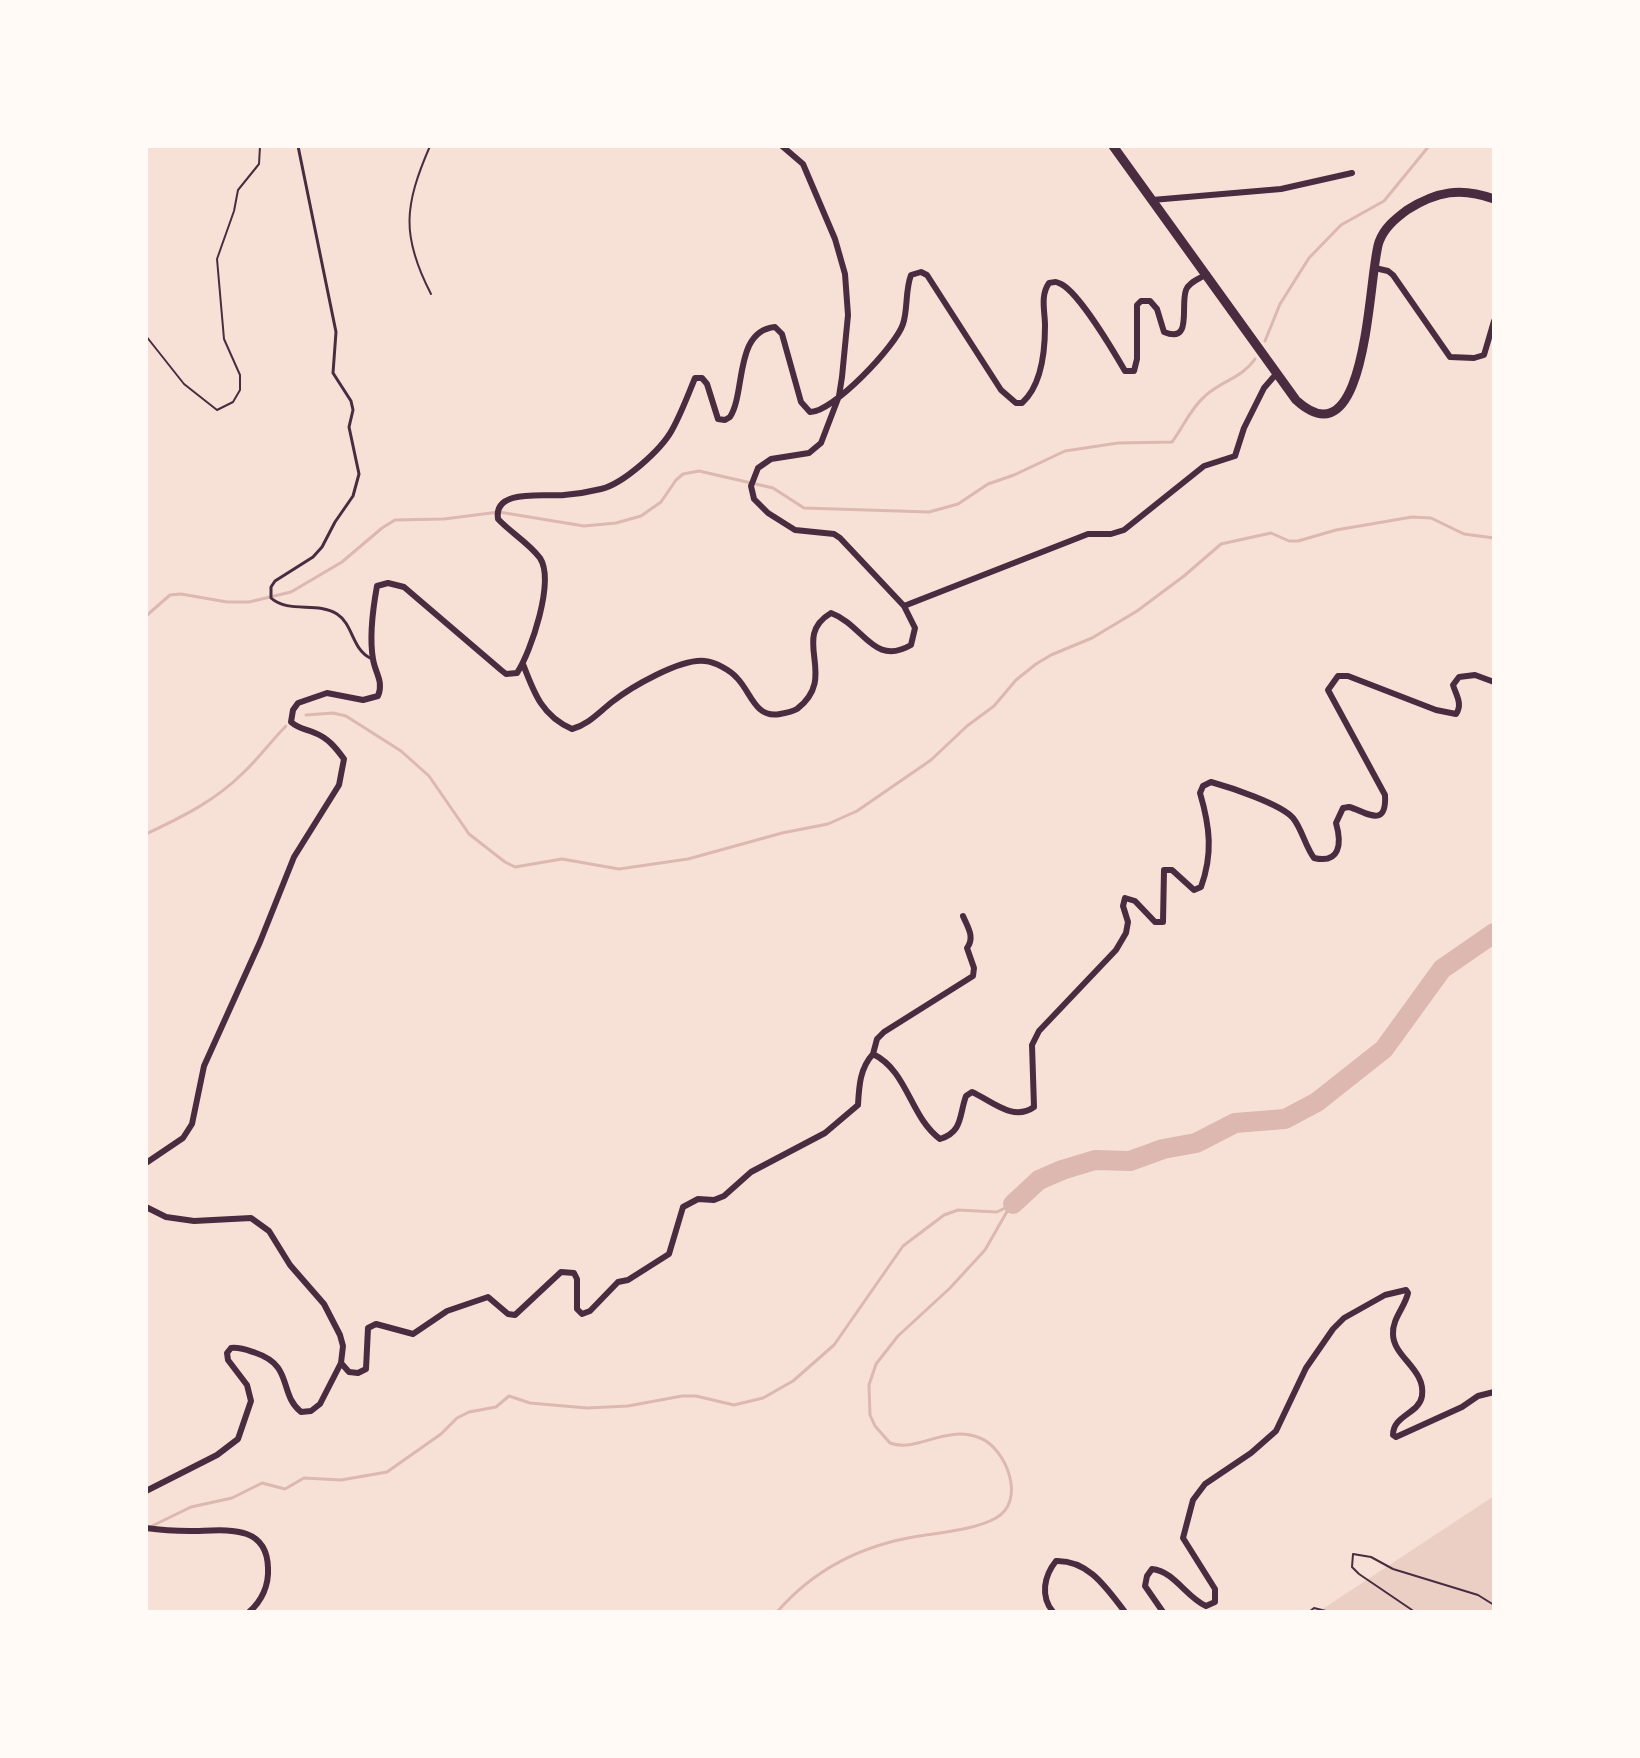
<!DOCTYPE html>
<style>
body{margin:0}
#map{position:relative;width:1640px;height:1758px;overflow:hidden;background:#f7e1d7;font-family:"Fira Sans Condensed",sans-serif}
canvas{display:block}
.frame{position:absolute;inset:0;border:148px solid #fffaf5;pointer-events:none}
</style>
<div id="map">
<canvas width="1640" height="1758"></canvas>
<div class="frame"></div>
</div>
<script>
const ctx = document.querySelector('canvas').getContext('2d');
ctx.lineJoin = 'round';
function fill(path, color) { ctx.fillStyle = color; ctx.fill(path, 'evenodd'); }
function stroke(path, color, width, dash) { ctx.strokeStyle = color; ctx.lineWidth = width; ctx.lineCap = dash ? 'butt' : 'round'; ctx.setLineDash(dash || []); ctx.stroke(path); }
fill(new Path2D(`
 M 1494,1496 L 1494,1612 L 1318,1612 Z`), '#ebcfc5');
stroke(new Path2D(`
 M 1265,341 L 1280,304 L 1309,258 L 1341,225 L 1384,201 L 1429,146
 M 146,616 L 170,595 L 181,594 L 227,602 L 249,602 L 291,592 L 342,562 L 382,528 L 395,520 L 444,519 L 499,512 L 584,526 L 616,523 L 641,516 L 661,502 L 676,480 L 683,474 L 699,471 L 773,488 L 804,508 L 929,512 L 958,504 L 988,484 L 1014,475 L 1065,451 L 1118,443 L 1172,442 C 1184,426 1190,409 1205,396 C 1221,381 1242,378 1255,359
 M 306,715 L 333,713 L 346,716 L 401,751 L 429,776 L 469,834 L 505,862 L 515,867 L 562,859 L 619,869 L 688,859 L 782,833 L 828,824 L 857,811 L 931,760 L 967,726 L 994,706 L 1016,680 L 1036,664 L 1051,655 L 1092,638 L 1137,611 L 1184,576 L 1221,544 L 1271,533 L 1289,541 L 1298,541 L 1336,530 L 1412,517 L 1431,518 L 1464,534 L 1494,538
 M 146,834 C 182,817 215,801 243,773 C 259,758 271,741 286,726
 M 152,1526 L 191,1507 L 232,1498 L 262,1483 L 285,1489 L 304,1478 L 341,1480 L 387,1472 L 441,1434 L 457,1418 L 469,1412 L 496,1407 L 509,1396 L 530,1403 L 587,1408 L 628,1406 L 682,1396 L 696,1396 L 734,1405 L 763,1398 L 793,1381 L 834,1345 L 903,1246 L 944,1215 L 958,1210 L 997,1212 L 1013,1204
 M 777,1612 C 815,1568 862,1545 919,1536 C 943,1532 974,1530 996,1518 C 1027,1501 1006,1448 980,1438 C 945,1424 918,1453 890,1443 L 875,1426 L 870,1415 L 869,1385 L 876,1364 L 898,1336 L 950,1288 L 985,1250 L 1009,1208`), '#dcb8b0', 3);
stroke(new Path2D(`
 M 1013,1204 L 1039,1180 L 1062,1170 L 1095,1160 L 1130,1161 L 1163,1149 L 1196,1143 L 1235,1123 L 1285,1119 L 1317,1102 L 1384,1049 L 1442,969 L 1494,933`), '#dcb8b0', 20);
stroke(new Path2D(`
 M 430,146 C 404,206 401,236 431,294
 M 146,336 L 184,384 L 217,410 L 233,402 L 240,390 L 240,375 L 224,339 L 217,259 L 234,211 L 238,190 L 259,164 L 260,146
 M 1309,1612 L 1314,1608 L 1330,1612
 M 1415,1612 L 1359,1574 L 1352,1567 L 1353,1554 L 1371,1557 L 1393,1569 L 1478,1595 L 1494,1605`), '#4a2c40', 2);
stroke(new Path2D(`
 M 298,146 L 336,332 L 333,373 L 351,401 L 353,410 L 349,427 L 359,474 L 353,496 L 335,522 L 322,547 L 313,557 L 275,581 L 271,587 L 271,598 C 289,614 317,601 337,614 C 353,624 352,649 370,658`), '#4a2c40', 3);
stroke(new Path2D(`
 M 1152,200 L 1281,189 L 1352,173
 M 1375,268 L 1388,271 L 1393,275 L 1450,357 L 1474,358 L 1484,355 L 1494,321
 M 904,606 L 1088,534 L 1111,534 L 1124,530 L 1204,466 L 1235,456 L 1244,428 L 1264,388 L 1277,373
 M 523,664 C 534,693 542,716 572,729 C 589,724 598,713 612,702 C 631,687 681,658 705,661 C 715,662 730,670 737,678 C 751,692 755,719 780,714 C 786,713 792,712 797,709 C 840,676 789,638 831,613 C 864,625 873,667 911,645 L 915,628 L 904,606 L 840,538 L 834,534 L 795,530 L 768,513 L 754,499 L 751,486 L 758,468 L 771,459 L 809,453 L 821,443 L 839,396 L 842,377 L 848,315 L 845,274 L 835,239 L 803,164 L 782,146
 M 873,1054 L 877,1039 L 884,1032 L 973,976 L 974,968 L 967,948 C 975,937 968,928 963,916
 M 146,1163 L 183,1138 L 192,1124 L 204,1066 L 260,942 L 294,857 L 339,785 L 344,759 C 336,748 328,738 315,733 C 306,729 299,729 291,722 L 293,710 L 298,703 L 327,693 L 363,700 L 378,696 C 384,681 375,673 373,659 C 369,636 373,608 377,586 L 388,583 L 404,587 L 501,670 L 506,674 L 517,673 C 531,652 555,581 540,558 C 529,543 511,533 498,519 C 493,488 545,497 564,495 C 577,494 589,492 601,489 C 623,484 661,450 672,430 C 681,414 688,395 695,378 L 702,378 L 707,384 L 718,419 L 725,420 L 730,417 C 746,392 734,331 775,327 L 782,334 L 801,402 L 810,412 C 832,413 896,346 903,324 C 908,309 905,291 911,275 L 921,272 L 927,275 L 1001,390 L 1016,403 L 1022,403 C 1042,385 1045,352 1045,326 C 1045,311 1040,296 1049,283 C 1056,282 1055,281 1061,284 C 1079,293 1114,352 1125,371 L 1134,371 L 1137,359 L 1137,305 L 1141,301 L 1150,301 L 1157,309 L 1164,332 C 1193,344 1180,306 1186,290 C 1189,282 1199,279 1207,274
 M 146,1207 L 166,1217 L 194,1221 L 251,1218 L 269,1231 L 290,1265 L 324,1304 L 340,1335 L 343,1346 L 341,1363 L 320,1404 L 311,1411 L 301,1412 C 278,1393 294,1366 256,1353 C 247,1350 241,1347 231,1348 L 227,1353 L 228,1360 L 247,1385 L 251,1401 L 238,1439 L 217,1455 L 146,1491
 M 341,1363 L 349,1372 L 358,1373 L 366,1369 L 368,1328 L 376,1324 L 413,1334 L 447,1311 L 488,1297 L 508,1314 L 515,1315 L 561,1272 L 574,1273 L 577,1279 L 577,1309 L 582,1314 L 590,1311 L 618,1282 L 628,1280 L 669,1254 L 683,1207 L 698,1199 L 714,1200 L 724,1196 L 751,1172 L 825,1133 L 858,1105 C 859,1086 860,1068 873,1054 C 908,1071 910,1117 940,1139 C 963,1132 959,1115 966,1096 L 972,1092 C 992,1101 1013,1122 1034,1107 L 1032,1045 L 1039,1031 L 1116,950 L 1126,933 L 1128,922 L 1123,906 L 1125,898 L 1135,901 L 1155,922 L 1163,922 L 1164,870 L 1172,870 L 1194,890 L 1201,887 C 1213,854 1210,827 1200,793 L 1203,786 L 1211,782 C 1229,787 1281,804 1293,818 C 1302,829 1305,846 1314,858 C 1340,864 1342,844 1336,823 L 1343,808 L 1349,807 C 1365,811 1387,830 1385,795 L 1328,690 L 1338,676 L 1348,676 L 1436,710 L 1456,714 C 1463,704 1456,695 1453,685 L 1459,677 L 1475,675 L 1494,682
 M 146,1528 C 160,1530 176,1531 190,1531 C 222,1531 267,1522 268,1568 C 269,1585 262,1601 249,1612
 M 1053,1612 C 1040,1596 1044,1576 1056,1561 C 1089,1560 1107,1589 1125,1612
 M 1163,1612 L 1145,1586 L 1147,1576 L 1152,1569 C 1174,1571 1186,1597 1206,1606 L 1215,1602 L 1215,1589 L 1183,1538 L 1193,1500 L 1205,1484 L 1251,1453 L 1276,1431 L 1306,1368 L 1333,1329 L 1344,1318 L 1385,1295 L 1406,1290 L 1408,1293 C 1405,1307 1392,1319 1393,1334 C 1393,1357 1426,1369 1422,1396 C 1419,1414 1393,1415 1393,1435 L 1396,1437 L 1462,1407 L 1478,1396 L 1494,1392`), '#4a2c40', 6);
stroke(new Path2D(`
 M 1113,146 L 1296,400 C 1369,467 1368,273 1379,242 C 1384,228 1395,219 1407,210 C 1437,191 1461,187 1494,199`), '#4a2c40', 9);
</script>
